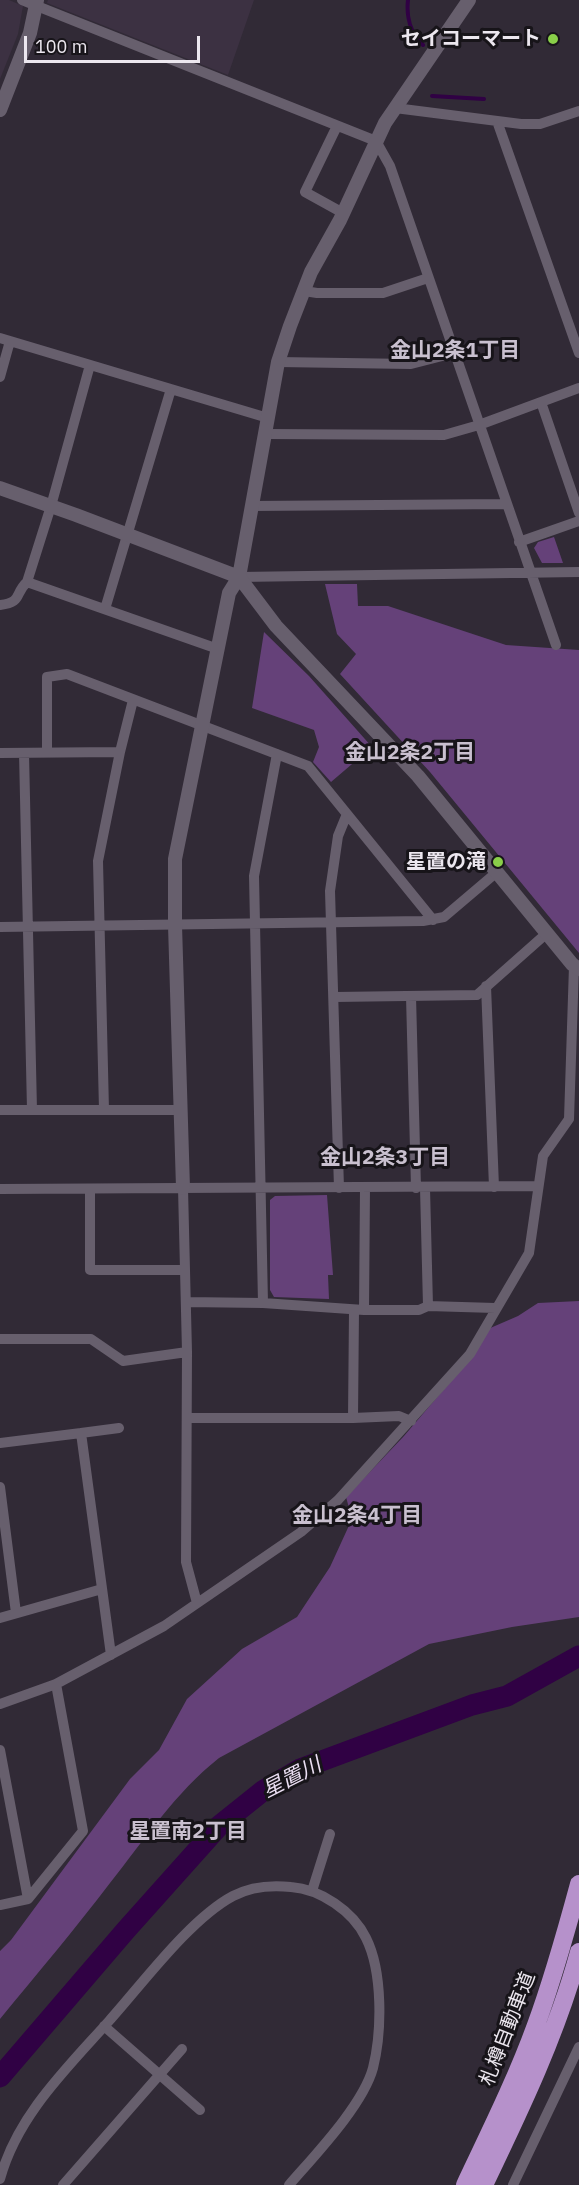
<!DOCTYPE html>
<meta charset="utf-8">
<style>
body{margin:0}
#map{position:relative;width:579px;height:2185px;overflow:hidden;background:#312a36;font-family:"IBM Plex Sans",sans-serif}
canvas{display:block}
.scale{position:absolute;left:24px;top:36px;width:176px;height:27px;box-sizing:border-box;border:3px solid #ece7ef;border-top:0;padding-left:8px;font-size:18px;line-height:21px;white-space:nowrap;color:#ece7ef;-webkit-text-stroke:4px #171419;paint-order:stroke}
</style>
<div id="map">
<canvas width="579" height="2185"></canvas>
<div class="scale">100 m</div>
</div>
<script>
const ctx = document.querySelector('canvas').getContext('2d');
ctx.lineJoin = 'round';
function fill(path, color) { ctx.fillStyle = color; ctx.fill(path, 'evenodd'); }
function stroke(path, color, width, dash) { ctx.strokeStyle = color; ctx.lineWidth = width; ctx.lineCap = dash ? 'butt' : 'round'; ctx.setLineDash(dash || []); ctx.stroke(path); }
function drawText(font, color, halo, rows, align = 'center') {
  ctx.font = font + ' "IBM Plex Sans","Noto Sans JP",sans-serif'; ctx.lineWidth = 6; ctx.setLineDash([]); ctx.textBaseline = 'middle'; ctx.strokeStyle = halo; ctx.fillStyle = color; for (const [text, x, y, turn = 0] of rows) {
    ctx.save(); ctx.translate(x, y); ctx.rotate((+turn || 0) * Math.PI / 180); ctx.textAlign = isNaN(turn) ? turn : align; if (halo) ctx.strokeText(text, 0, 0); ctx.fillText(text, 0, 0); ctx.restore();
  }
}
fill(new Path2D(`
 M 0,0 L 9,0 L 23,6 L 18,34 L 0,79 Z
 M 48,0 L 254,0 L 228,75 L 47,3 Z`), '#3c3142');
fill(new Path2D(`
 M 554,537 L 563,563 L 542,563 L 534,548 L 538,542 Z
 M 325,584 L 357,584 L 358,606 L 388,606 L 506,645 L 579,650 L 579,953 L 430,772 L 340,674 L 356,654 L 337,634 Z
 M 264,632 L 309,676 L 372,747 L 331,782 L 313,762 L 319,747 L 314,730 L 252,708 Z
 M 327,1195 L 333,1275 L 328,1275 L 329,1299 L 274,1297 L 270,1290 L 270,1200 L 275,1196 Z
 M 579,1301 L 579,1617 L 512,1627 L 429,1644 L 219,1758 C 175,1793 145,1839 110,1883 C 75,1929 37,1974 0,2019 L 0,1951 L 11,1940 L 130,1779 L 159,1750 L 187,1699 L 242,1649 L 297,1617 L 330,1567 L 352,1519 L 346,1497 L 404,1436 L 468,1361 L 488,1329 L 518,1316 L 538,1303 Z`), '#654179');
stroke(new Path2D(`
 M 408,0 C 406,18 410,32 423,45
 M 432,96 L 484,99`), '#300144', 4);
stroke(new Path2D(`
 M 0,2077 L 126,1930 L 219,1826 L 264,1790 L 300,1769 L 472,1705 L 507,1696 L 579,1656`), '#300144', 21);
stroke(new Path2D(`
 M 22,0 L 376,141 L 390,166 L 556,645
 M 395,108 L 521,124 L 540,124 L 579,111
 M 497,121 L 579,353
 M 337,126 L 305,192 L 343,213
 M 304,291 L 317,293 L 383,293 L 428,278
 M 0,338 L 268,418
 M 278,362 L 411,364 L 454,353
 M 0,377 L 10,341
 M 541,402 L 579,513
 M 265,434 L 444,435 L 479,425 L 579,388
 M 252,506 L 506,504
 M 519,542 L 579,521
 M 239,577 L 579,572
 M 27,582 L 218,649
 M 0,605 C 23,602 14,594 27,582 L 51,506 L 90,365
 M 105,609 L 171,389
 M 47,752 L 47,677 L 67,674 L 308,766 L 433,920
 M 0,753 L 120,752
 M 24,753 L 32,1110
 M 0,927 L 423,921 L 444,917 L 497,872
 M 486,986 L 494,1187
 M 411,996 L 416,1188
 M 335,997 L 477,995 L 547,933
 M 0,1110 L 180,1110
 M 104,1110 L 98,861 L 120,752 L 133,700
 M 183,1188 L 187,1352 L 186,1562 L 197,1603
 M 339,1188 L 330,891 L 338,836 L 347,814
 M 425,1188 L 428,1306
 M 0,1189 L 537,1186
 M 90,1189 L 90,1270 L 185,1270
 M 186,1302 L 263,1303 L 364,1310 L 419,1310 L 428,1306 L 495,1308
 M 263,1303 L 254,876 L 277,754
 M 364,1310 L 365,1188
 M 0,1339 L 91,1339 L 123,1361 L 187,1352
 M 187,1418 L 353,1418 L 399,1416 L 411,1421
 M 353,1418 L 354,1310
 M 81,1433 L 119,1428
 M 0,1443 L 81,1433 L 111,1655
 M 0,1487 L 16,1613
 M 0,1618 L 102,1589
 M 0,1704 L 56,1684 L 164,1626 L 301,1532 L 338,1500 L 470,1354 L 529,1253 L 543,1156 L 569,1119 L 574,966
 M 0,1750 L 28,1899
 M 312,1891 L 330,1834
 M 0,1905 L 28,1899 L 83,1831 L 56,1684
 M 104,2026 L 200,2110
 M 0,2179 C 17,2116 67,2068 109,2021 C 143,1983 190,1919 233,1896 C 250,1887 272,1885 291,1887 C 320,1889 353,1911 366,1938 C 383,1972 382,2032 373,2068 C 363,2105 315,2155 289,2185
 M 63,2185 L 182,2049
 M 513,2185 L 579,2047`), '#675f6d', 10);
stroke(new Path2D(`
 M 0,110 L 30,33 L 37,0
 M 0,488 L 76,515 L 239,577 L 276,626 L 418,776 L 572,964 L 579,969
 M 183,1188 L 175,925 L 175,859 L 229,593 L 239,577 L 278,362 L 290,326 L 311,272 L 340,220 L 385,123 L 469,0`), '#675f6d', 14);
stroke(new Path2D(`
 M 465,2185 C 490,2132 516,2080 536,2025 C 553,1979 566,1932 579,1884
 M 484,2185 C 520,2110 557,2033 579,1952`), '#b691cb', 18);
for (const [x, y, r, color] of [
 [553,39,6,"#89cf49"],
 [498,862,6,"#89cf49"]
]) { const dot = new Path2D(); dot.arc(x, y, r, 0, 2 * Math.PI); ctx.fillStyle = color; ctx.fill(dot); stroke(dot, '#171419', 2); }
drawText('bold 20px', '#ece7ef', '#171419', [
 ["セイコーマート",541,39],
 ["星置の滝",486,862]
], 'right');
drawText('20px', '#ece7ef', '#171419', [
 ["札樽自動車道",508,2029,-69]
]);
drawText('bold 21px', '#c9c0cf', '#171419', [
 ["金山2条1丁目",455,351],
 ["金山2条2丁目",410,753],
 ["金山2条3丁目",385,1158],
 ["金山2条4丁目",357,1516],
 ["星置南2丁目",188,1832]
]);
drawText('italic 21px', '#ebdff3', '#171419', [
 ["星置川",292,1778,-27]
]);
</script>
